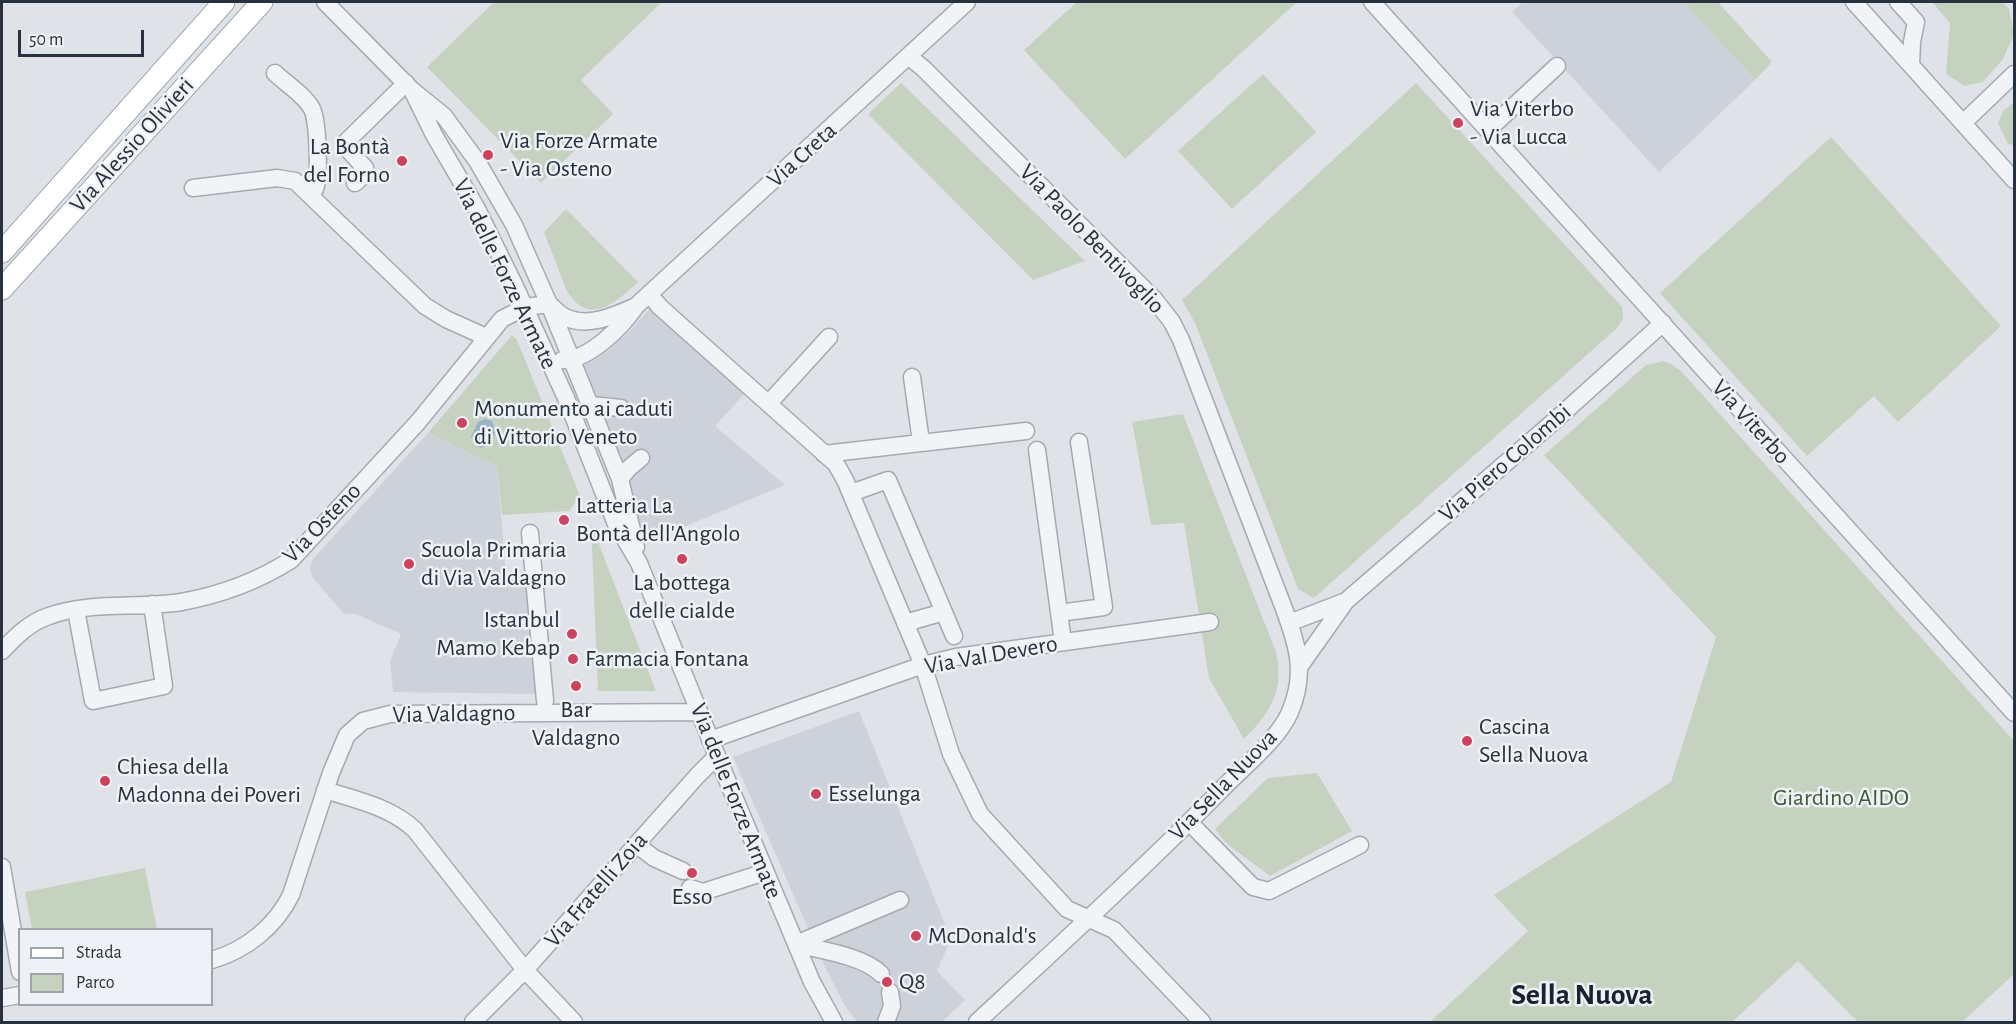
<!DOCTYPE html>
<meta charset="utf-8">
<style>
body{margin:0}
#map{position:relative;width:2016px;height:1024px;overflow:hidden;background:#dfe3e8;font-family:"Alegreya Sans",sans-serif}
canvas{display:block}
.frame{position:absolute;inset:0;border:3px solid #28313f;pointer-events:none}
.legend{position:absolute;left:18px;top:928px;width:195px;height:78px;box-sizing:border-box;background:#eef2f6;border:2px solid #9fa5ad;margin:0;padding:8px 10px;list-style:none;font-size:18px;color:#28313f}
.legend li{display:flex;align-items:center;gap:12px;height:30px}
.legend b{width:30px;border:2px solid #9fa5ad}
.scale{position:absolute;left:18px;top:30px;width:126px;height:27px;box-sizing:border-box;border:3px solid #28313f;border-top:0;padding-left:8px;font-size:18px;line-height:21px;white-space:nowrap;color:#28313f;-webkit-text-stroke:4px #eef2f6;paint-order:stroke}
</style>
<div id="map">
<canvas width="2016" height="1024"></canvas>
<div class="frame"></div>
<ul class="legend">
<li><b style="height:8px;background:#fff"></b>Strada</li>
<li><b style="height:16px;background:#c5d2c0"></b>Parco</li>
</ul>
<div class="scale">50 m</div>
</div>
<script>
const ctx = document.querySelector('canvas').getContext('2d');
ctx.lineJoin = 'round';
function fill(path, color) { ctx.fillStyle = color; ctx.fill(path, 'evenodd'); }
function stroke(path, color, width, dash) { ctx.strokeStyle = color; ctx.lineWidth = width; ctx.lineCap = dash ? 'butt' : 'round'; ctx.setLineDash(dash || []); ctx.stroke(path); }
function drawText(font, color, halo, rows, align = 'center') {
  ctx.font = font + ' "Alegreya Sans",sans-serif'; ctx.lineWidth = 5; ctx.setLineDash([]); ctx.textBaseline = 'middle'; ctx.strokeStyle = halo; ctx.fillStyle = color; for (const [text, x, y, turn = 0] of rows) {
    ctx.save(); ctx.translate(x, y); ctx.rotate((+turn || 0) * Math.PI / 180); ctx.textAlign = isNaN(turn) ? turn : align; if (halo) ctx.strokeText(text, 0, 0); ctx.fillText(text, 0, 0); ctx.restore();
  }
}
fill(new Path2D(`
 M 1523,2 L 1683,2 L 1755,80 L 1659,172 L 1512,12 Z
 M 651,307 L 747,391 L 715,426 L 785,485 L 640,545 L 570,371 L 593,361 L 610,349 L 630,331 Z
 M 428,433 L 497,466 L 506,576 L 526,576 L 536,694 L 393,692 L 390,661 L 401,634 L 356,614 L 344,614 L 313,578 L 310,568 L 313,559 Z
 M 859,711 L 951,939 L 937,971 L 965,1000 L 942,1022 L 857,1022 L 845,1006 L 825,967 L 733,757 Z`), '#cdd2da');
fill(new Path2D(`
 M 494,2 L 662,2 L 581,80 L 613,114 L 541,183 L 427,67 Z
 M 1077,2 L 1297,2 L 1125,159 L 1024,50 Z
 M 1683,2 L 1718,2 L 1772,62 L 1755,80 Z
 M 1932,2 L 2003,2 L 2009,9 L 2014,34 L 2003,59 L 1983,82 L 1964,86 L 1946,74 L 1950,23 Z
 M 1263,74 L 1316,132 L 1232,209 L 1178,151 Z
 M 901,83 L 1085,261 L 1033,280 L 868,114 Z
 M 1416,83 L 1622,307 L 1623,319 L 1616,329 L 1314,598 L 1298,589 L 1195,323 L 1182,300 Z
 M 2014,102 L 2014,145 L 2008,144 L 1998,123 L 2003,111 Z
 M 1831,137 L 2001,326 L 1898,422 L 1874,396 L 1807,456 L 1660,293 Z
 M 566,209 L 638,282 C 616,303 587,328 566,289 L 544,232 Z
 M 512,335 L 517,340 L 580,496 L 569,511 L 502,515 L 497,466 L 428,433 Z
 M 1663,361 L 1671,364 L 1681,371 L 2014,741 L 2014,974 L 1962,1022 L 1858,1022 L 1798,961 L 1732,1022 L 1430,1022 L 1528,931 L 1494,895 L 1671,782 L 1716,637 L 1544,455 L 1646,365 Z
 M 1183,414 L 1276,652 C 1285,689 1270,714 1244,739 L 1209,678 L 1184,523 L 1151,525 L 1132,422 Z
 M 591,524 L 656,691 L 598,691 Z
 M 1317,773 L 1352,831 L 1270,876 L 1227,844 L 1215,829 L 1268,778 Z
 M 145,868 L 157,929 L 32,929 L 25,892 Z`), '#c5d2c0');
fill(new Path2D(`
 M 485,419 L 492,421 L 496,431 L 489,445 L 480,448 L 475,445 L 471,437 L 478,422 Z`), '#9ab2c8');
const minor = new Path2D(`
 M 325,2 L 412,90 L 444,116 L 477,161 L 514,225 L 549,304 L 620,479 L 636,547
 M 1372,2 L 2014,713
 M 1854,2 L 2014,180
 M 1898,2 L 1916,22 L 1912,42 L 1911,65
 M 908,56 L 923,68 L 1155,300 L 1172,322 L 1181,340 L 1283,606 C 1297,644 1307,672 1290,712 C 1278,740 1243,767 1221,790 C 1142,870 1059,946 977,1022
 M 275,73 C 286,84 305,95 312,109 C 318,121 320,177 315,189 L 306,191
 M 412,90 L 434,135 L 476,207 L 514,284 L 566,398 L 616,524 L 639,563 L 717,756 L 812,982 L 834,1022
 M 1963,123 L 2014,74
 M 1488,130 L 1557,66
 M 355,183 L 366,173 L 365,168 L 345,146 L 345,143 L 406,83
 M 193,188 L 277,178 L 295,181 L 425,306 L 446,319 L 486,337
 M 649,294 L 660,307 L 836,464 L 845,480 L 923,665 L 951,754 L 980,814 L 1067,909 L 1114,930 L 1202,1022
 M 550,305 C 555,309 560,315 565,317 C 587,328 614,316 634,307
 M 562,360 C 588,361 622,327 636,306 L 967,2
 M 912,377 L 921,442
 M 769,403 L 829,337
 M 586,410 L 590,405 L 621,408
 M 1037,450 L 1063,642
 M 824,454 L 1026,431
 M 620,479 L 628,469 L 641,458
 M 851,493 L 888,480 L 954,636
 M 530,533 L 545,701
 M 76,610 L 93,701 L 164,686 L 152,604
 M 1059,613 L 1104,607 L 1079,442
 M 905,623 L 944,612
 M 1289,623 L 1346,601
 M 2,651 C 15,637 30,622 49,616 C 90,601 138,609 181,602 C 220,595 258,581 291,560 L 418,422 L 502,319 L 525,307 L 549,304
 M 1300,666 L 1346,601 L 1552,423 L 1663,323
 M 710,740 L 923,665 L 956,657 L 1210,622
 M 325,790 C 356,800 391,807 415,830 L 525,970 L 574,1022
 M 1189,822 L 1253,887 L 1269,891 L 1360,845
 M 636,844 L 654,858 L 683,871
 M 2,867 L 20,972
 M 690,888 L 703,892 L 765,872
 M 796,944 L 900,900
 M 796,944 C 820,950 864,956 881,974
 M 212,960 C 246,950 275,927 291,895 L 331,773 L 347,735 L 363,721 L 390,714 L 699,712
 M 2,998 L 20,995
 M 473,1022 L 525,970 L 697,776 L 717,756
 M 886,1022 L 892,1006 L 890,992`);
const major = new Path2D(`
 M 2,252 L 224,2
 M 2,289 L 262,2`);
stroke(minor, '#a4aab2', 19);
stroke(major, '#9ea8b4', 23);
stroke(minor, '#f1f3f6', 16);
stroke(major, '#fff', 21);
for (const [x, y, r, color] of [
 [1458,123,6,"#cd435e"],
 [488,155,6,"#cd435e"],
 [402,161,6,"#cd435e"],
 [462,423,6,"#cd435e"],
 [564,520,6,"#cd435e"],
 [682,559,6,"#cd435e"],
 [409,564,6,"#cd435e"],
 [572,634,6,"#cd435e"],
 [573,659,6,"#cd435e"],
 [576,686,6,"#cd435e"],
 [1467,741,6,"#cd435e"],
 [105,781,6,"#cd435e"],
 [816,794,6,"#cd435e"],
 [692,873,6,"#cd435e"],
 [916,936,6,"#cd435e"],
 [887,982,6,"#cd435e"]
]) { const dot = new Path2D(); dot.arc(x, y, r, 0, 2 * Math.PI); ctx.fillStyle = color; ctx.fill(dot); stroke(dot, '#eef2f6', 2); }
drawText('24px', '#28313f', '#eef2f6', [
 ["Via Viterbo",1470,109],
 ["- Via Lucca",1470,137],
 ["Via Forze Armate",500,141],
 ["- Via Osteno",500,169],
 ["La Bontà",390,147,"right"],
 ["del Forno",390,175,"right"],
 ["Monumento ai caduti",474,409],
 ["di Vittorio Veneto",474,437],
 ["Latteria La",576,506],
 ["Bontà dell'Angolo",576,534],
 ["Scuola Primaria",421,550],
 ["di Via Valdagno",421,578],
 ["La bottega",682,583,"center"],
 ["delle cialde",682,611,"center"],
 ["Istanbul",560,620,"right"],
 ["Mamo Kebap",560,648,"right"],
 ["Farmacia Fontana",585,659],
 ["Bar",576,710,"center"],
 ["Valdagno",576,738,"center"],
 ["Cascina",1479,727],
 ["Sella Nuova",1479,755],
 ["Chiesa della",117,767],
 ["Madonna dei Poveri",117,795],
 ["Esselunga",828,794],
 ["Esso",692,897,"center"],
 ["McDonald's",928,936],
 ["Q8",899,982]
], 'left');
drawText('24px', '#28313f', '#eef2f6', [
 ["Via Alessio Olivieri",132,145,-48],
 ["Via Creta",802,155,-42],
 ["Via Paolo Bentivoglio",1092,239,46],
 ["Via delle Forze Armate",505,274,64],
 ["Via Viterbo",1751,422,48],
 ["Via Piero Colombi",1505,463,-41],
 ["Via Osteno",322,523,-46],
 ["Via Val Devero",991,655,-10],
 ["Via Valdagno",454,714,-1],
 ["Via Sella Nuova",1223,785,-46],
 ["Via delle Forze Armate",736,801,68],
 ["Via Fratelli Zoia",596,890,-49]
]);
drawText('24px', '#3e5b35', '#eef2f6', [
 ["Giardino AIDO",1841,798]
]);
drawText('bold 30px', '#1a2230', '#eef2f6', [
 ["Sella Nuova",1582,995]
]);
</script>
